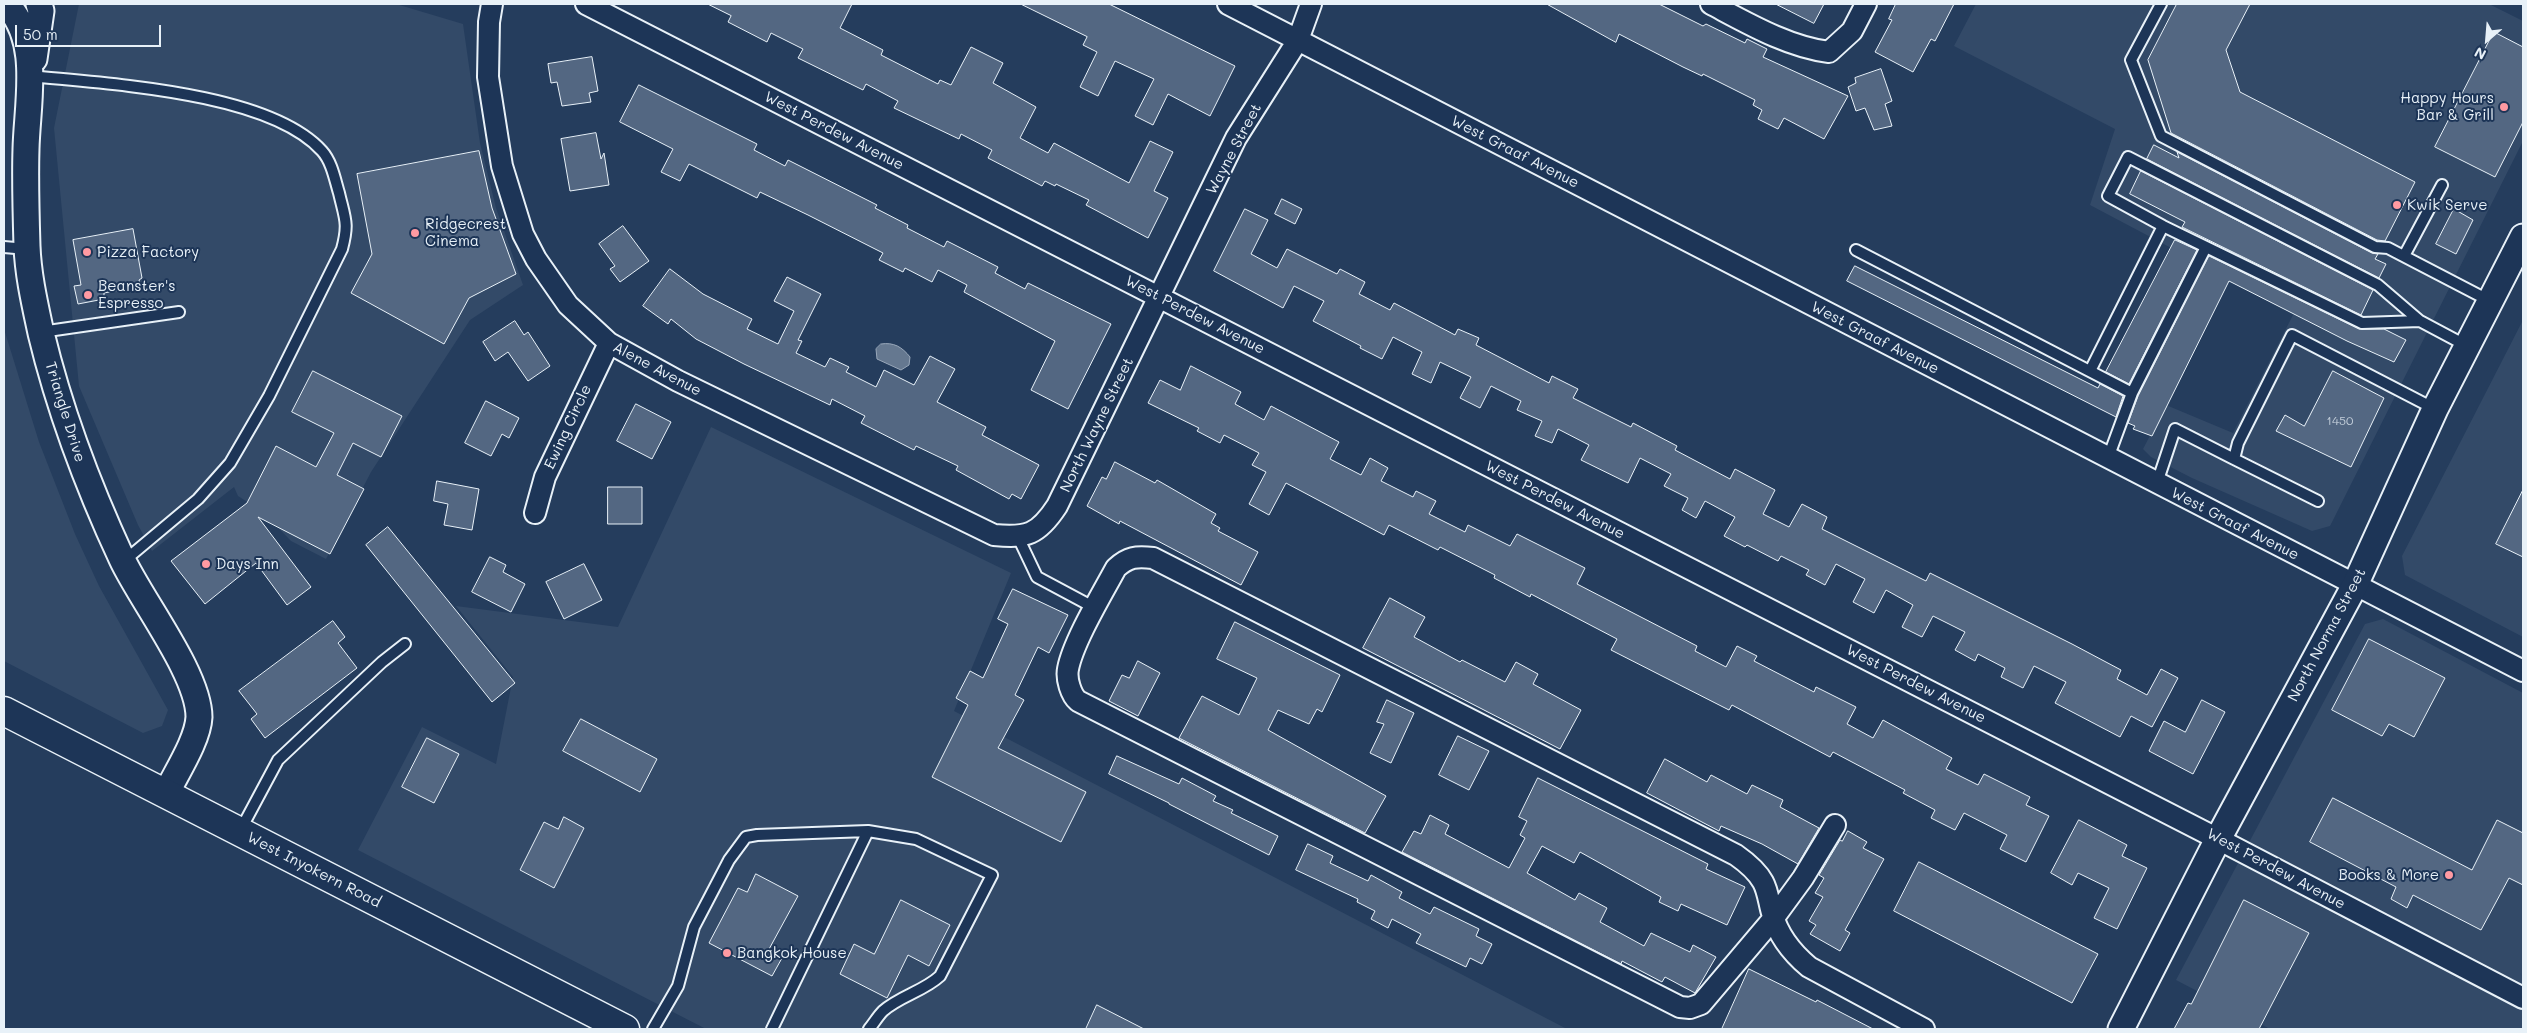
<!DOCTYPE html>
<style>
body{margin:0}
#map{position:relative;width:2527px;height:1033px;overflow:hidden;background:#253d5d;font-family:Mali,sans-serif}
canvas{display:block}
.frame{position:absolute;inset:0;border:5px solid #e8f1f8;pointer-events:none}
.north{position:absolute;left:2462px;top:15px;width:50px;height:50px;-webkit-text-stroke:4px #1d3557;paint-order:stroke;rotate:207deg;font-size:14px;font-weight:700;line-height:20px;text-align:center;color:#e8f1f8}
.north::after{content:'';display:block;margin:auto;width:18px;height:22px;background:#e8f1f8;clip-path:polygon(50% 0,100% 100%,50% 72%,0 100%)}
.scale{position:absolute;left:15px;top:25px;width:146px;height:22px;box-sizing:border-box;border:2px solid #e8f1f8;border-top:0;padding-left:6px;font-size:15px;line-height:18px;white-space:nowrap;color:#e8f1f8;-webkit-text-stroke:4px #1d3557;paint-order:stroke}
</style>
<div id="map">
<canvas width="2527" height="1033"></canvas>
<div class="frame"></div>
<div class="north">N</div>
<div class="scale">50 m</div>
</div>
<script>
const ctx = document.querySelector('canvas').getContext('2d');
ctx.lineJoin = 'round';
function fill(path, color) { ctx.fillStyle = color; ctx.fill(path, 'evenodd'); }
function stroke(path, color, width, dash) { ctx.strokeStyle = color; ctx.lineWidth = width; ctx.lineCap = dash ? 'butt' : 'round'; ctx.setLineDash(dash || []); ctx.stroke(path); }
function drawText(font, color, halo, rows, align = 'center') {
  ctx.font = font + ' Mali,sans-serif'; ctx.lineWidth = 4; ctx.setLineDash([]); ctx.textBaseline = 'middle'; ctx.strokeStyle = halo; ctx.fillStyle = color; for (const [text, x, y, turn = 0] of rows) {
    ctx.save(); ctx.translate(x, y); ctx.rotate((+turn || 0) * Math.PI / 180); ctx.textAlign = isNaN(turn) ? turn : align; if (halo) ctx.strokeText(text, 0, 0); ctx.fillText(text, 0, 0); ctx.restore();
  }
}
fill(new Path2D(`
 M 79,4 L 396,4 L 463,24 L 480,143 L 496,208 L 523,285 L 470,320 L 371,472 L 326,559 L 291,541 L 263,512 L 238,496 L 234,487 L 152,551 L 138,525 L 79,386 L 54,128 Z
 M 1976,4 L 2489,4 L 2523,21 L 2523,141 L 2330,526 L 2312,531 L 2192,478 L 2151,457 L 2143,449 L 2166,405 L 2233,433 L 2294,313 L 2090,205 L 2115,129 L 1954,46 Z
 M 2523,320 L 2523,637 L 2405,575 L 2402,556 Z
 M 4,329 L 39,442 L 75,534 L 99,586 L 168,710 L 162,726 L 143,733 L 4,661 Z
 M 711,427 L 1011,573 L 954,711 L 1567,1029 L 706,1029 L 358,850 L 422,727 L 496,764 L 513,677 L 456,606 L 618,627 Z
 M 2383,619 L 2523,693 L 2523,1029 L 2270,1029 L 2176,980 L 2365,624 Z`), '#334a68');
const water = new Path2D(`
 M 881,344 C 894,342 902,347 910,357 L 909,365 L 901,370 L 877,359 L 876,349 Z`);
fill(water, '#657890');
stroke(water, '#99a8ba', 1);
const building = new Path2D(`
 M 708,4 L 852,4 L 840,28 L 883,50 L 881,55 L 938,84 L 940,80 L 951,85 L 971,47 L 1003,63 L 993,83 L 1036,107 L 1020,138 L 1048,153 L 1054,143 L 1129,183 L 1150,141 L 1173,152 L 1154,191 L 1168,198 L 1148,238 L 1086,205 L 1089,200 L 1056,184 L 1055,186 L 1045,181 L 1042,186 L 988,158 L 992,150 L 961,134 L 959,139 L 894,108 L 898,101 L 866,84 L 863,90 L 798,58 L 803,49 L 771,33 L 767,42 L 728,22 L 731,16 Z
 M 1021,4 L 1109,4 L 1235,66 L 1210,116 L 1168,94 L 1153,125 L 1135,116 L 1154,79 L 1115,61 L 1098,96 L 1080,87 L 1097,52 L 1083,45 L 1087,37 Z
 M 1547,4 L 1659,4 L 1703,26 L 1706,24 L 1745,43 L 1747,39 L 1767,49 L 1763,57 L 1848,96 L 1824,139 L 1784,118 L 1778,129 L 1758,119 L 1762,110 L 1753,105 L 1755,100 L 1703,74 L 1702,76 L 1683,67 L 1619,34 L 1616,42 Z
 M 1776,4 L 1824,4 L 1814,23 Z
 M 1896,4 L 1954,4 L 1935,41 L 1931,39 L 1913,72 L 1875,52 L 1892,20 L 1889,19 Z
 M 2177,4 L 2250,4 L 2226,50 L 2240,92 L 2415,182 L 2385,241 L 2377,240 L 2171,133 L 2148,60 Z
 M 2494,32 L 2523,47 L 2523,122 L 2495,177 L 2435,147 Z
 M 592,57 L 598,91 L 589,93 L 591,102 L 562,106 L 557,82 L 551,83 L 548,64 Z
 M 1881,69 L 1892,101 L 1885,104 L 1892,126 L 1874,130 L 1865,108 L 1856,111 L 1848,87 L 1856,83 L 1855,78 Z
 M 639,85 L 757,144 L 754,150 L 785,166 L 788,160 L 877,205 L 875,208 L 908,225 L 907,228 L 944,247 L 947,241 L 998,267 L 995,273 L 1025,289 L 1028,283 L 1111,324 L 1068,409 L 1031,390 L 1055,341 L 964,292 L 967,285 L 938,270 L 932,282 L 905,268 L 903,272 L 879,260 L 883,253 L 808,215 L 760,192 L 757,198 L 689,164 L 680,181 L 661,172 L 673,149 L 620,122 Z
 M 596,133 L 601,159 L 604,153 L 609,185 L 570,191 L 561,139 Z
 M 2154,145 L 2179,158 L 2177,152 L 2372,253 L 2378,254 L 2375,259 L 2386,264 L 2379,278 L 2147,159 Z
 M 479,151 L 492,208 L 516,274 L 469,298 L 444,344 L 351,293 L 372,254 L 357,174 Z
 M 2141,171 L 2373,290 L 2361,315 L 2182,227 L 2185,222 L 2130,194 Z
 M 1282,199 L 1302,209 L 1295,224 L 1275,214 Z
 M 1245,209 L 1268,220 L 1251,254 L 1277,268 L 1287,249 L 1337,274 L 1340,269 L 1365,282 L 1359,294 L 1390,310 L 1394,303 L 1455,335 L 1458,329 L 1479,338 L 1476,345 L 1549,383 L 1552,376 L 1578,389 L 1573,398 L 1631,427 L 1633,423 L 1677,446 L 1675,450 L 1730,479 L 1735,469 L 1775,490 L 1763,514 L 1789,527 L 1802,504 L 1827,517 L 1822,529 L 1926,581 L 1930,573 L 2072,644 L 2121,670 L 2117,679 L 2147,695 L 2161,669 L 2178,678 L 2152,727 L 2131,716 L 2120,737 L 2055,703 L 2066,682 L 2034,666 L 2023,688 L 2001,677 L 2005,668 L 1978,654 L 1975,661 L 1955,650 L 1965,632 L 1933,616 L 1922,637 L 1902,627 L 1913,605 L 1886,590 L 1874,613 L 1853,602 L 1865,579 L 1836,564 L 1825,585 L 1806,575 L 1809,570 L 1781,556 L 1778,561 L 1747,545 L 1745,547 L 1724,536 L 1735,517 L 1705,501 L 1696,518 L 1682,510 L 1688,498 L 1664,486 L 1671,474 L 1640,458 L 1628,483 L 1581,460 L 1589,445 L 1558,429 L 1552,443 L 1535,436 L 1542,421 L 1517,410 L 1521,401 L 1491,386 L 1480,408 L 1460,398 L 1471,377 L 1440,362 L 1431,383 L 1412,374 L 1422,352 L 1393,337 L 1382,359 L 1360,348 L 1361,346 L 1313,321 L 1324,301 L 1294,286 L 1283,308 L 1214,271 Z
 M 2454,209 L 2473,220 L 2456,254 L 2436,244 Z
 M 623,226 L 649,261 L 620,282 L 610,269 L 615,266 L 599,244 Z
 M 133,229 L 142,278 L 139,280 L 141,286 L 104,293 L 104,299 L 78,304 L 74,286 L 81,285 L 73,240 Z
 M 2175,240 L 2197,250 L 2129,384 L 2106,372 Z
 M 2209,256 L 2359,329 L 2384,329 L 2406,340 L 2394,362 L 2347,341 L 2229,281 L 2152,436 L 2133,429 L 2135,426 L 2128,423 L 2138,396 Z
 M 1855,266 L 2098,388 L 2100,384 L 2123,396 L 2116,417 L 1847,281 Z
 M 670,269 L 703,294 L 752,319 L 747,329 L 778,344 L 794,311 L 774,301 L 787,277 L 821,294 L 798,340 L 802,341 L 796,353 L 825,367 L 830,358 L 849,367 L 846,372 L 876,387 L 884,370 L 914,385 L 930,356 L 955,369 L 937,402 L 986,427 L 982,435 L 1039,465 L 1021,499 L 1012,494 L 1009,499 L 956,470 L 958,466 L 916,446 L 914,450 L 861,423 L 865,416 L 832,399 L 830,405 L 744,364 L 696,339 L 671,319 L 668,324 L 643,306 Z
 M 515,321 L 524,335 L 528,332 L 550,366 L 528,381 L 508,352 L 495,361 L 483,342 Z
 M 1191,366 L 1241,392 L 1235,404 L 1264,420 L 1271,406 L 1339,442 L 1330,459 L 1361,475 L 1370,458 L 1388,468 L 1381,481 L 1413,497 L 1416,491 L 1436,501 L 1429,514 L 1465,532 L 1468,525 L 1510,546 L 1517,534 L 1585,568 L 1577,584 L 1697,646 L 1695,651 L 1726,667 L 1737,646 L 1757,656 L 1754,661 L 1814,692 L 1816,687 L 1856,707 L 1847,724 L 1873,738 L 1883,720 L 1952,758 L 1946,769 L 1978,785 L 1984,774 L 2030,797 L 2026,805 L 2049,816 L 2026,862 L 2000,849 L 2007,835 L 1964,813 L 1955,830 L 1931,818 L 1935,810 L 1903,793 L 1905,790 L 1833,752 L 1830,757 L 1732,705 L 1729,710 L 1611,650 L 1617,639 L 1531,594 L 1530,597 L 1494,578 L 1495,575 L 1440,547 L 1438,550 L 1389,525 L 1384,535 L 1286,483 L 1269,515 L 1249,504 L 1266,472 L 1252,465 L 1259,453 L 1224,435 L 1220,443 L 1197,431 L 1199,428 L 1148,403 L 1160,380 L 1180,390 Z
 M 313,371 L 402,416 L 381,457 L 353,443 L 337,475 L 364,489 L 330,554 L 258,517 L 311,587 L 287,605 L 256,563 L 205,604 L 171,561 L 247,503 L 276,446 L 316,467 L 334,433 L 292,412 Z
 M 2333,371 L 2384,398 L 2351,467 L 2276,431 L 2285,415 L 2304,426 Z
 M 486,401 L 519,418 L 509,438 L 502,434 L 491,456 L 465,443 Z
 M 636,404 L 671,422 L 652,459 L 617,441 Z
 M 1115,462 L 1155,483 L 1157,480 L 1216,514 L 1211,523 L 1220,528 L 1218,531 L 1258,552 L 1241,585 L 1120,521 L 1119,524 L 1087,506 L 1102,477 L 1106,479 Z
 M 437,481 L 479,489 L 472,530 L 444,525 L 448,504 L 434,501 Z
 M 608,487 L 642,487 L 642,524 L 608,524 Z
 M 2523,490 L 2523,557 L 2496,544 Z
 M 388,527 L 515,683 L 492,702 L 366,545 Z
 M 490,557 L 506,565 L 503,572 L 525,584 L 511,612 L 472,592 Z
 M 584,564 L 602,600 L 564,619 L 546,582 Z
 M 1013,589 L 1068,615 L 1049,653 L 1038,647 L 1015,695 L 1024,700 L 998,748 L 1086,792 L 1061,842 L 932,777 L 968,705 L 956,698 L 970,671 L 983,678 L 1008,624 L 998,619 Z
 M 1390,598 L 1425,617 L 1414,637 L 1460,662 L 1462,660 L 1505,682 L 1516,662 L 1538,674 L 1533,684 L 1581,710 L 1560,749 L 1363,648 Z
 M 333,621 L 345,637 L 338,643 L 357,668 L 265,738 L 251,719 L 257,714 L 239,691 Z
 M 1235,622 L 1340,675 L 1322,712 L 1317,709 L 1309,724 L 1278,710 L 1268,730 L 1386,796 L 1365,833 L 1179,738 L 1202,696 L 1239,715 L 1257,678 L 1217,659 Z
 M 2369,639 L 2445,678 L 2414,737 L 2389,724 L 2382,736 L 2332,710 Z
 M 1138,661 L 1160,673 L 1138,716 L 1109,701 L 1122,675 L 1129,678 Z
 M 1387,700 L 1414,713 L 1391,763 L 1370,753 L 1384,724 L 1377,722 Z
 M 2202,700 L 2225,712 L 2193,774 L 2149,751 L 2164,721 L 2185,732 Z
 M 581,719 L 657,759 L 640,792 L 563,751 Z
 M 1458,736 L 1489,751 L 1469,790 L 1439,775 Z
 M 427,738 L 459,754 L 434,803 L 402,787 Z
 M 1117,756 L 1179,784 L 1182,778 L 1216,796 L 1213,801 L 1233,810 L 1231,813 L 1278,836 L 1269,855 L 1169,804 L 1169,803 L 1109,774 Z
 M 1665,759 L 1707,782 L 1711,775 L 1747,794 L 1752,785 L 1783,800 L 1780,807 L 1819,828 L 1798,864 L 1762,844 L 1721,826 L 1719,831 L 1647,793 Z
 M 1538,778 L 1708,864 L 1706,869 L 1745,887 L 1727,925 L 1681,904 L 1678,911 L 1659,902 L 1661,897 L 1580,852 L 1574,863 L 1542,846 L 1527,873 L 1575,900 L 1579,893 L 1607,908 L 1600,922 L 1644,946 L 1651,933 L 1690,952 L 1693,945 L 1716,957 L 1695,993 L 1665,977 L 1662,982 L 1622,961 L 1621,964 L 1402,852 L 1414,831 L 1421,834 L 1430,815 L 1449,825 L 1445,834 L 1509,868 L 1525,838 L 1520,835 L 1527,821 L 1519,817 Z
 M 2333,798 L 2472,870 L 2497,820 L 2523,833 L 2523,885 L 2509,878 L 2481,930 L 2413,895 L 2407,908 L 2391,899 L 2396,887 L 2310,842 Z
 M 564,817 L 584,828 L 554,888 L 520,870 L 544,822 L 558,829 Z
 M 2079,820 L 2127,845 L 2122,856 L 2147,868 L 2117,929 L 2094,918 L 2109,888 L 2078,873 L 2072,885 L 2051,873 Z
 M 1848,831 L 1867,842 L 1863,848 L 1884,859 L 1845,930 L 1850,933 L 1840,951 L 1810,934 L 1816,925 L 1809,921 L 1823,897 L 1815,893 L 1824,878 L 1819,875 L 1840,840 L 1842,841 Z
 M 1308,844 L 1333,856 L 1330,863 L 1368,881 L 1371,875 L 1402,892 L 1399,898 L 1430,914 L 1434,907 L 1479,929 L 1476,936 L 1492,944 L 1482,964 L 1470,958 L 1466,967 L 1416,943 L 1421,934 L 1392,919 L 1388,928 L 1371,919 L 1375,911 L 1357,902 L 1358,899 L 1296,870 Z
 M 1919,862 L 2098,954 L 2072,1003 L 1894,911 Z
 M 756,874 L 798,896 L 768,951 L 782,958 L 772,976 L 709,943 L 738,888 L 747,892 Z
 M 901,900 L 950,925 L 929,966 L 908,955 L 887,998 L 840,974 L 854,944 L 874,954 Z
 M 2244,900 L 2309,933 L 2259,1029 L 2174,1029 L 2188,1003 L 2191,1004 Z
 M 1749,969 L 1816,1002 L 1817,1000 L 1873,1029 L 1722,1029 Z
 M 1097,1005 L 1144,1029 L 1086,1029 Z`);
fill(building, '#536782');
stroke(building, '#e8f1f8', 1);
const service = new Path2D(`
 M 2161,4 L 2131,60 L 2161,136 L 2375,247 L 2388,248 L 2490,301
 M 31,76 C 108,84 269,92 322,151 C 332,162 335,180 339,193 C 345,219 349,223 342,249 L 269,396 L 230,463 L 198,499 L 124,561
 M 4,247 L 27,249
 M 1856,250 L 2132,393
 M 2404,256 L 2442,185
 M 2420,321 L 2362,323 L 2163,226 L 2108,196 L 2128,157 L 2378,285 L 2420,321 L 2467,346
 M 41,332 L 179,312
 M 2090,371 L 2163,226
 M 2108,458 L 2132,393 L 2206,247
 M 2234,459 L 2318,501
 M 2157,483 L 2175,429 L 2234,459 L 2238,443 L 2292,335 L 2435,409
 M 1018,537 L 1037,577 L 1095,608
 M 240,831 L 278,760 L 382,662 L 405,644
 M 653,1029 L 678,986 L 694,927 L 729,860 L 746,837 L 757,835 L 868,831 L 916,839 L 992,875 L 940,976 C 924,991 900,996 883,1011 C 878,1016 874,1023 869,1029
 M 772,1029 L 868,831`);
const minor = new Path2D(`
 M 492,4 L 489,22 L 488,77 L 502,166 L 523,234 L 536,259 L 568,305 L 609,343 L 678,381 L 994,535 C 1027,538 1038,535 1057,506 L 1236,138 L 1298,40 L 1311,4
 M 586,4 L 2218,839 L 2523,998
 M 1228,4 L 2523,671
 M 1711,4 C 1747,23 1788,47 1829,52 L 1852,31 L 1866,4
 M 535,513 L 545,477 L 609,343
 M 1835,825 L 1803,878 L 1773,919 L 1701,1004 L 1690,1008 L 1680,1007 L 1078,701 C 1071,695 1066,679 1068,669 C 1073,642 1102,594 1116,568 C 1128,557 1136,556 1153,558 L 1736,855 C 1746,862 1757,871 1763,882 C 1768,891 1769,903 1772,913 C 1778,935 1791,952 1809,967 L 1924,1029`);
const tertiary = new Path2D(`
 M 6,4 C 42,40 27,103 26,149 C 25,181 26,214 27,246 C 28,275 35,305 41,333 C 60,412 88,486 122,559 C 141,600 199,674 199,717 C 198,740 176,773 166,794
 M 34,59 L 41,11 L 39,4
 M 2121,1029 L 2218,839 L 2355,585 L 2435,409 L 2523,237`);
const primary = new Path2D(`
 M 4,711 L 625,1029`);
stroke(service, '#e8f1f8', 14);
stroke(minor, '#e8f1f8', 24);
stroke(tertiary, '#e8f1f8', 29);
stroke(primary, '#e8f1f8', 31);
stroke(service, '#1d3557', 10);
stroke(minor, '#1d3557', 20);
stroke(tertiary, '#1d3557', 25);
stroke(primary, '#1d3557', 28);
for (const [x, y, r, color] of [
 [2504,107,5,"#ff9aa2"],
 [2397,205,5,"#ff9aa2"],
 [415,233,5,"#ff9aa2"],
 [87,252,5,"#ff9aa2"],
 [88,295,5,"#ff9aa2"],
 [206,564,5,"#ff9aa2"],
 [2449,875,5,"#ff9aa2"],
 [727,953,5,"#ff9aa2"]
]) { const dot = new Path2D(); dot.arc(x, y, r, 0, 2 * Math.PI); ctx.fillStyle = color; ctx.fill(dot); stroke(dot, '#1d3557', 2); }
drawText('12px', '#c3ceda', null, [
 ["1450",2340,421]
]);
drawText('15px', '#e8f1f8', '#1d3557', [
 ["Happy Hours",2494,98,"right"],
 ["Bar & Grill",2494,115,"right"],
 ["Kwik Serve",2407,205],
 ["Ridgecrest",425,224],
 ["Cinema",425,241],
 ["Pizza Factory",97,252],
 ["Beanster's",98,286],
 ["Espresso",98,303],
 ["Days Inn",216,564],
 ["Books & More",2439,875,"right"],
 ["Bangkok House",737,953]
], 'left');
drawText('15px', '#e8f1f8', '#1d3557', [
 ["West Perdew Avenue",834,131,27],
 ["Wayne Street",1234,149,-62],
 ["West Graaf Avenue",1515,152,27],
 ["West Perdew Avenue",1195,315,27],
 ["West Graaf Avenue",1875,338,27],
 ["Alene Avenue",657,369,28],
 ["Triangle Drive",65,412,73],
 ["North Wayne Street",1097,425,-64],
 ["Ewing Circle",568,427,-65],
 ["West Perdew Avenue",1555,500,27],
 ["West Graaf Avenue",2235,524,27],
 ["North Norma Street",2327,635,-62],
 ["West Perdew Avenue",1916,684,27],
 ["West Perdew Avenue",2276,869,28],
 ["West Inyokern Road",314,870,27]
]);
</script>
